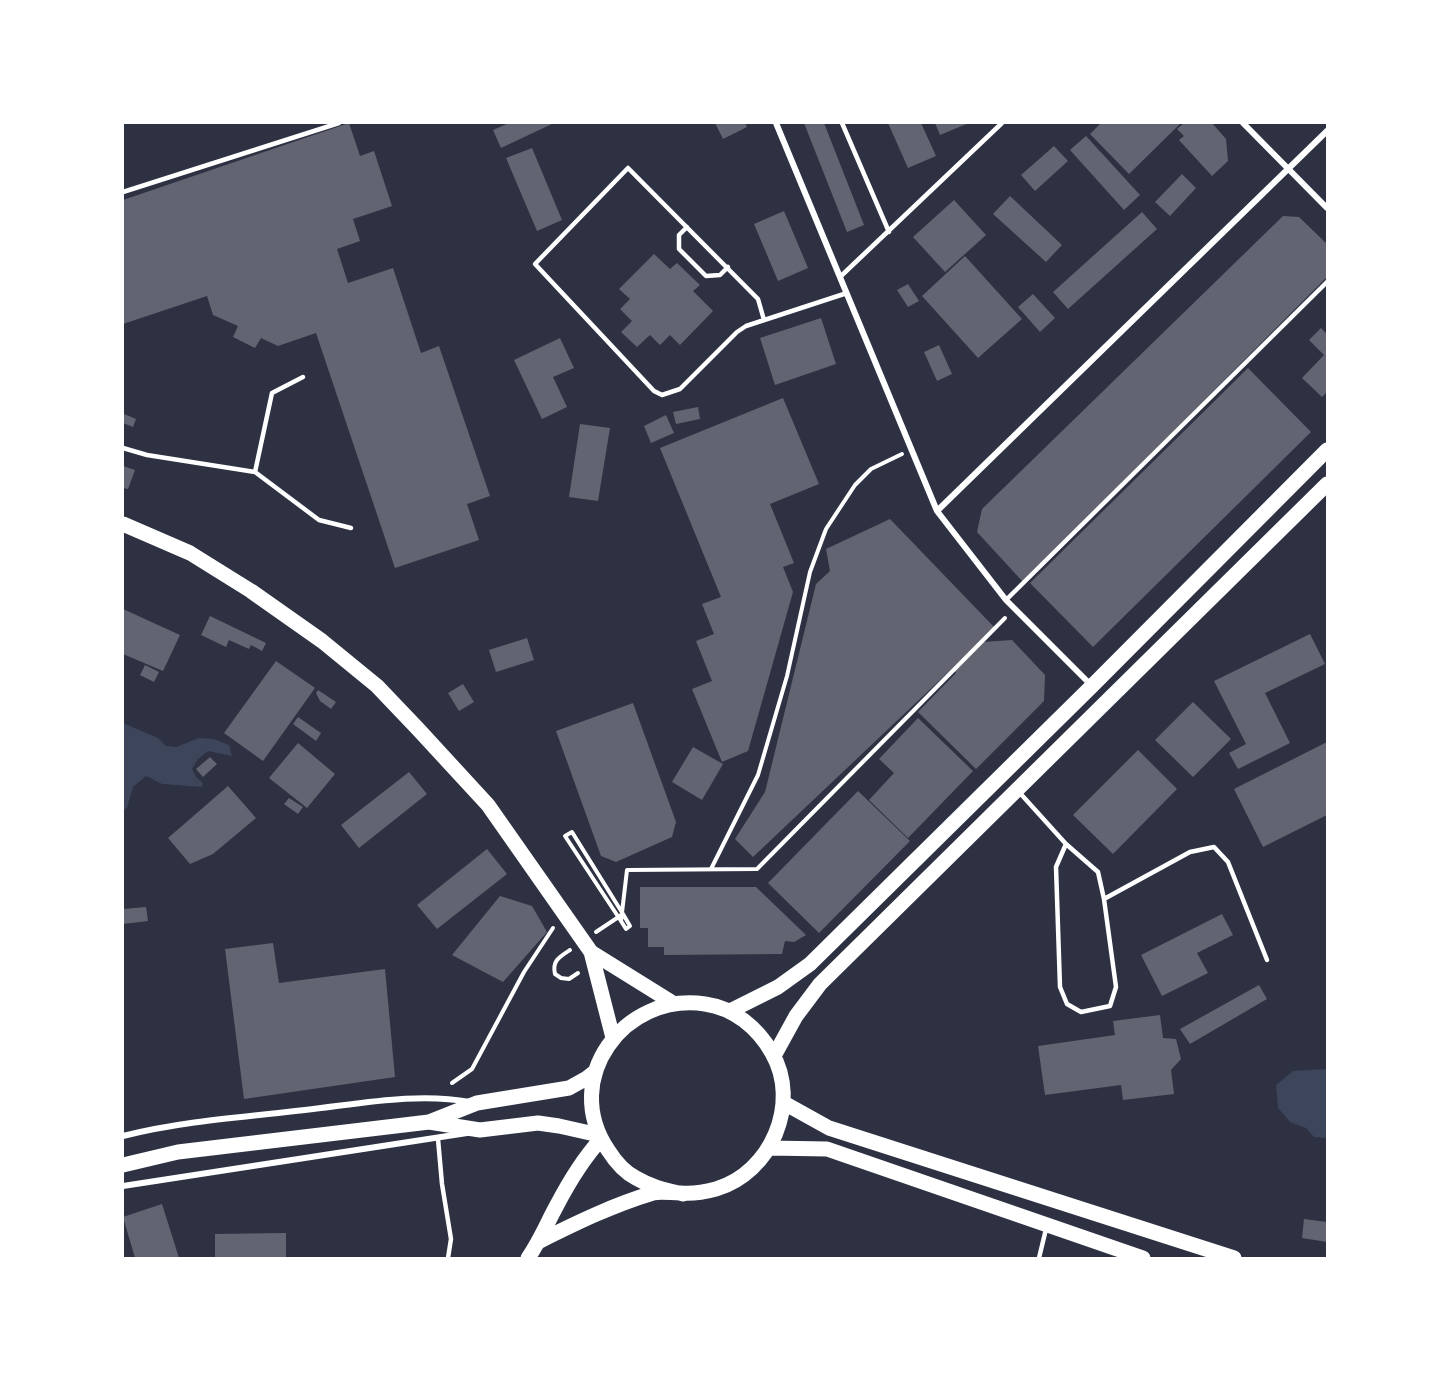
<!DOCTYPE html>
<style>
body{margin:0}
#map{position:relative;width:1450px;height:1381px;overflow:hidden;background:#2d3142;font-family:Figtree,sans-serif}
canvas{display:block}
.frame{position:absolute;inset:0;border:124px solid #fff;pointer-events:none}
</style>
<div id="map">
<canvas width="1450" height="1381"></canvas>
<div class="frame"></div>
</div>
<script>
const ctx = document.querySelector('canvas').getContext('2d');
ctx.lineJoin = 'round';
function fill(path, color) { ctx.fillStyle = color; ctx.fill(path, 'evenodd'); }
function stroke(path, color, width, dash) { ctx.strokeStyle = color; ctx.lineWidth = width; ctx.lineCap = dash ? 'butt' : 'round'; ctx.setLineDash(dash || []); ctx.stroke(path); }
fill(new Path2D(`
 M 123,723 L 158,738 L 166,746 L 176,747 L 199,738 L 214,739 L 229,745 L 232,756 L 208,751 L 198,759 L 192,769 L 196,777 L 203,783 L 202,787 L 162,784 L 146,776 L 133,787 L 127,808 L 123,810 Z
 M 1327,1069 L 1327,1137 L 1326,1138 L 1314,1137 L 1306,1128 L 1290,1122 L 1278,1108 L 1276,1085 L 1293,1071 Z`), '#3c4559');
fill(new Path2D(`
 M 349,123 L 360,156 L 374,151 L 392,206 L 353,219 L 360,241 L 337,249 L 348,283 L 393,268 L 421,353 L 439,346 L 490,496 L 467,504 L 479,540 L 395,568 L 316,333 L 278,346 L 261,338 L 255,348 L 233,337 L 238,326 L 213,315 L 207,296 L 123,324 L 123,200 Z
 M 509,123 L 554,123 L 501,148 L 493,130 Z
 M 715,123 L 745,123 L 747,127 L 723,139 Z
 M 804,123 L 824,123 L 864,225 L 847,232 Z
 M 888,123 L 921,123 L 936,156 L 908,168 Z
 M 935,123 L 969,123 L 940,135 Z
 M 1101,123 L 1181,123 L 1129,174 L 1090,134 Z
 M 1184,123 L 1212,123 L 1226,139 L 1228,161 L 1212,176 L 1179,140 L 1184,136 L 1177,129 Z
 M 1086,136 L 1140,195 L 1124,210 L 1070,150 Z
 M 1054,146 L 1068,161 L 1035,191 L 1021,175 Z
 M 532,148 L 562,220 L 537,231 L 506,158 Z
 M 1182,174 L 1196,188 L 1170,216 L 1155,202 Z
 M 1010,196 L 1062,245 L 1046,262 L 993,214 Z
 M 954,200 L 986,235 L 945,272 L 913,237 Z
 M 784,211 L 808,268 L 778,281 L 754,224 Z
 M 1142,212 L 1157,229 L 1068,309 L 1053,292 Z
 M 1283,216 L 1299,217 L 1327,244 L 1327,277 L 1023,582 L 977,532 L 982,509 Z
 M 654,254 L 670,269 L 677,263 L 700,285 L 693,291 L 713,311 L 680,345 L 670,335 L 660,345 L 650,335 L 637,347 L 621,332 L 632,321 L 620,309 L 630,299 L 619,289 Z
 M 965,256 L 1022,319 L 978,358 L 922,296 Z
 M 908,284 L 919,301 L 908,307 L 897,290 Z
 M 1033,294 L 1055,318 L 1040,332 L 1018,307 Z
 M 821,318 L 836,364 L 775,385 L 760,338 Z
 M 1321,328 L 1327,334 L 1327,392 L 1322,397 L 1302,378 L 1324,355 L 1309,340 Z
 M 560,338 L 574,368 L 553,377 L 567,407 L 542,419 L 514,360 Z
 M 939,345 L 952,374 L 937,381 L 924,352 Z
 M 1248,368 L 1311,432 L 1093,647 L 1030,583 Z
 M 783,398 L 819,484 L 770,504 L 794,563 L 783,567 L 793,592 L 748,751 L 722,762 L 692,689 L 712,681 L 696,641 L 714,634 L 702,604 L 721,597 L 660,448 Z
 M 698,407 L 700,419 L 676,424 L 673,412 Z
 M 124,414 L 136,419 L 133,427 L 123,423 Z
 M 666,415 L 674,433 L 651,443 L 644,426 Z
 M 580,424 L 610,428 L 598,501 L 569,497 Z
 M 123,466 L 135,470 L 128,489 L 123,488 Z
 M 890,519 L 995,628 L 753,857 L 735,839 L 765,792 L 816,584 L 830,571 L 826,549 Z
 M 123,609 L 180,635 L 163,671 L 123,654 Z
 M 210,616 L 266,643 L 262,651 L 251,645 L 249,649 L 229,640 L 226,647 L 201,635 Z
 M 1310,634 L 1325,664 L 1265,693 L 1290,743 L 1238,769 L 1229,753 L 1246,744 L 1214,681 Z
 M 527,638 L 534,660 L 496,672 L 489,650 Z
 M 1012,640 L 1045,675 L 1044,701 L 976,769 L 918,712 L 956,673 L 955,671 L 983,642 Z
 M 276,661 L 315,688 L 263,761 L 224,733 Z
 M 145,665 L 159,672 L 154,682 L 140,675 Z
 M 463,684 L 474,702 L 459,711 L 448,693 Z
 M 318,690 L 336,702 L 331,709 L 320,701 L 316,693 Z
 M 1193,702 L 1231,739 L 1193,777 L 1155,740 Z
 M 633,703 L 676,822 L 672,837 L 616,862 L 601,856 L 556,731 Z
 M 298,717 L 321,733 L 316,741 L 293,724 Z
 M 918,718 L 973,771 L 908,838 L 869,800 L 894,773 L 879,759 Z
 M 1327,742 L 1327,815 L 1263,847 L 1234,789 Z
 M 298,743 L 335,774 L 307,808 L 269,778 Z
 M 693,747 L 723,764 L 702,800 L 672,782 Z
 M 1138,750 L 1177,789 L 1113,854 L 1073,815 Z
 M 210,757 L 217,764 L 203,777 L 196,769 Z
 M 409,772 L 427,794 L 359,848 L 341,825 Z
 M 228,786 L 256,818 L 213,854 L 190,864 L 168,838 Z
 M 858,791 L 910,841 L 819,933 L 768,883 Z
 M 289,798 L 303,807 L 298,814 L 284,804 Z
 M 487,849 L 507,874 L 437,929 L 417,905 Z
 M 640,887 L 756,887 L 806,935 L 794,942 L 785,941 L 782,954 L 664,955 L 664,947 L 648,947 L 648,928 L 640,928 Z
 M 500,896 L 532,906 L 547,932 L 503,982 L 452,955 Z
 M 146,907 L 148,921 L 123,924 L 123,909 Z
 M 1222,914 L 1233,935 L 1197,953 L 1208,973 L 1162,996 L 1141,955 Z
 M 273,943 L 279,983 L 385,969 L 395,1077 L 244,1099 L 225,949 Z
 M 1259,985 L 1267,999 L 1190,1044 L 1180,1029 Z
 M 1160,1015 L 1163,1038 L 1176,1039 L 1181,1059 L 1171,1070 L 1174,1094 L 1123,1100 L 1121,1085 L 1045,1095 L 1038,1046 L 1115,1035 L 1113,1021 Z
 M 162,1204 L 179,1258 L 135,1258 L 123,1217 Z
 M 1304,1219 L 1327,1222 L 1327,1242 L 1302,1238 Z
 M 286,1233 L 286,1258 L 215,1258 L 215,1234 Z`), '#626471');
stroke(new Path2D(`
 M 711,869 L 758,775 L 787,676 L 810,572 L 826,529 L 855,485 L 871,469 L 902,454
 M 621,921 L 626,929 L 630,926 L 623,914
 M 596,932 L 623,914 L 572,832 L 565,836 L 621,921 L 627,870 L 757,869 L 1005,618
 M 570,950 C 559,957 552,961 555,974 L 561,978 L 569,979 L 578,973
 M 452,1083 L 472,1069 L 524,972 L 553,928`), '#fff', 4);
stroke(new Path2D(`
 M 842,123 L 889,232
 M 123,192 L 339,123
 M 687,227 L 679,235 L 679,249 L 706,276 L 720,275 L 728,267
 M 840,277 L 1002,123
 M 764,320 L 758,299 L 628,168 L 535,264 L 654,391 L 662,395 L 680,389 L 737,332 L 746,326 L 847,293
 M 123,448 L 147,455 L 255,472 L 319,520 L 351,528
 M 255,472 L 272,393 L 303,377
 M 1006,600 L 1327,282
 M 1019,792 L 1066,844 L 1056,867 L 1060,987 L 1067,1004 L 1081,1012 L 1110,1006 L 1116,987 L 1104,899 L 1190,852 L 1214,847 L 1228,862 L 1267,960
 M 1066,844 L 1098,872 L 1104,899
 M 438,1139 L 442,1184 L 451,1239 L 448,1258
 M 1039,1258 L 1046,1229`), '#fff', 4.5);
stroke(new Path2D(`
 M 776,123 L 937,511 L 1006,600 L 1092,686
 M 1243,123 L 1327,208
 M 937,511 L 1327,131
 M 123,1136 C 183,1121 244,1117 305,1110 C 359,1104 417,1092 470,1102
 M 123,1186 L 467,1133`), '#fff', 6);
stroke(new Path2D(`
 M 123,524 L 190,553 L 251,591 L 322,641 L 377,686 L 418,729 L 488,805 L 591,952 L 613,1038
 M 591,952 L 673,1003
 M 730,1011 L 778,987 L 810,964 L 1092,686 L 1327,450
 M 774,1056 L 796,1016 L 820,984 L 1327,484
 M 784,1103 L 829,1128 L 1234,1258
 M 429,1122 L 480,1130 L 538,1123 L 559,1126 L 599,1135
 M 769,1148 L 827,1149 L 1143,1258
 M 123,1165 L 178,1152 L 429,1122 L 477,1103 L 569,1088 L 587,1078 L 596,1071
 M 540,1241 C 576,1223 613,1205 653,1193 C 661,1191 671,1193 680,1193 C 690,1194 705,1192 716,1189 C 771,1173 801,1103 772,1053 C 758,1028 734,1008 705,1004 C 624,992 560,1079 608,1150 C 615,1161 624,1172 636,1178 C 651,1187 666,1190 683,1194
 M 528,1258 C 540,1241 547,1223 557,1205 C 569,1182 583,1159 601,1139`), '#fff', 15);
</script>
